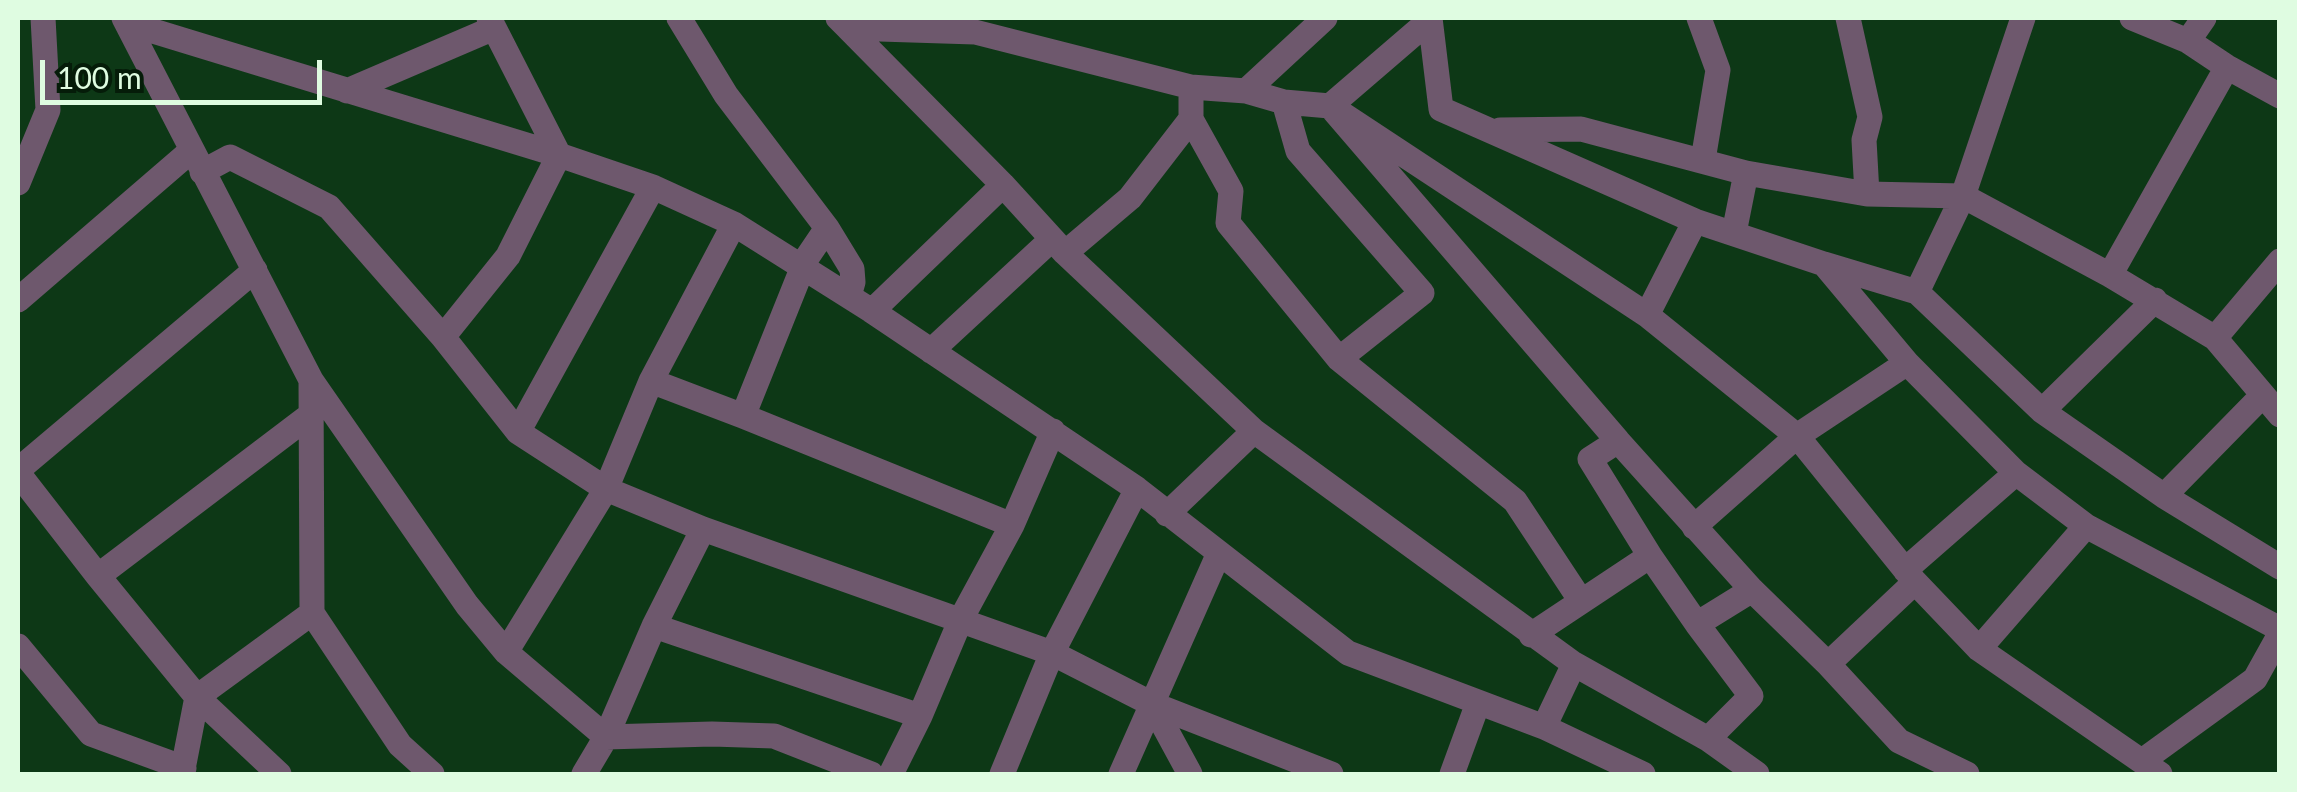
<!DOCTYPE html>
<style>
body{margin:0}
#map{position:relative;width:2297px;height:792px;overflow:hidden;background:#0d3816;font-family:Lato,sans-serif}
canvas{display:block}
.frame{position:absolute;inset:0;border:20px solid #dffce1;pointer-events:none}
.scale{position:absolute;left:40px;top:60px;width:282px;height:45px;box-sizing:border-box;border:5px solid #dffce1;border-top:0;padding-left:12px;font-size:30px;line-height:35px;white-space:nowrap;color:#dffce1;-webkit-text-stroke:8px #051c09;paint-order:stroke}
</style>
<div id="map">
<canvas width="2297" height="792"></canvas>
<div class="frame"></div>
<div class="scale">100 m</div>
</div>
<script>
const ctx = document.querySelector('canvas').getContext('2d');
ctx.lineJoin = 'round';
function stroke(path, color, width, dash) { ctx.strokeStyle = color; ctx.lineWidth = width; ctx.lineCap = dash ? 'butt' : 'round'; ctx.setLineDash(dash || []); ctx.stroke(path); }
stroke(new Path2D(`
 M 124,18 L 311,380 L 312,613 L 400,745 L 432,774
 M 679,18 L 726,95 L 827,228 L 852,269 L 853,282 L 849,296
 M 838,18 L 848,28 L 975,32 L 1191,87 L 1246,91 L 1284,102 L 1330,106 L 1647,315 L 1797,436 L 1915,582 L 1979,649 L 2160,774
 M 1430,18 L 1441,109 L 1695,221 L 1824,264 L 1917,292 L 2042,411 L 2164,496 L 2280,567
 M 1699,18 L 1718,70 L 1703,160
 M 1848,18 L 1870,117 L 1864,140 L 1867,194
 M 2132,18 L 2188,41 L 2227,67 L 2280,96
 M 1430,20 L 1330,106 L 1618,441 L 1752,590 L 1828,664 L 1899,741 L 1967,774
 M 127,23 L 559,155 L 653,187 L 734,224 L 872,311 L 1137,489 L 1348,653 L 1544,727 L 1643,774
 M 848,28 L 1003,185 L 1065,253 L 1254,431 L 1574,664 L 1708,739 L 1757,774
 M 2188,41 L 2204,18
 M 1191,87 L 1191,119 L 1231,191 L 1228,223 L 1339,359 L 1515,501 L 1581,601
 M 347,91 L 494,28
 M 1246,91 L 1325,18
 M 1284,102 L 1298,151 L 1422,293 L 1339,359
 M 1500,130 L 1581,129 L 1746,173 L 1867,194 L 1963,196 L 2110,275 L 2215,338 L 2280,415
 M 202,172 L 230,157 L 329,207 L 443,337 L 518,432 L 606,489 L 703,529 L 1052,653 L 1152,704 L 1331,774
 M 18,183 L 48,110 L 43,18
 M 1734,233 L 1746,173
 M 1065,253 L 1130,198 L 1191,119
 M 1824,264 L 1907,363 L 2016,473 L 2086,526 L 2280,629
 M 2110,275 L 2227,67
 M 1917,292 L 1963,196 L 2023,18
 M 18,300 L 192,150
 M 872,311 L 1003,185
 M 1647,315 L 1695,221
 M 443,337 L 508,256 L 559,155 L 489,18
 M 2215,338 L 2280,261
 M 931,351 L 1051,240
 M 311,380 L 467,605 L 506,652 L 606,737 L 712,734 L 774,736 L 871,774
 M 651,381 L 743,416 L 1012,525
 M 2042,411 L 2155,300
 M 743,416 L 806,259 L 827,228
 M 518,432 L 653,187
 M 1618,441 L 1590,459 L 1650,556
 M 18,470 L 255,270
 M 18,473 L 98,576 L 197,697 L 279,774
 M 2164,496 L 2262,396
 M 1167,514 L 1254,431
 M 1694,527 L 1797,436 L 1907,363
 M 1905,570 L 2016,473
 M 98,576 L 309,416
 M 654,626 L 920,716
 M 1531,635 L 1650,556 L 1697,624
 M 18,646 L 91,734 L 184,768
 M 1979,649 L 2086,526
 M 506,652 L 606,489 L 651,381 L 734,224
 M 1828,664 L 1915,582
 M 1152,704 L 1190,774
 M 1544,727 L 1574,664
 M 1708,739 L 1751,696 L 1697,624 L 1752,590
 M 2142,761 L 2255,679 L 2280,634
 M 182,774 L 197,697 L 312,613
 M 584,774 L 606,737 L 654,626 L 703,529
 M 891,774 L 920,716 L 961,619 L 1012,525 L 1053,431
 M 1002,774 L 1052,653 L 1137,489
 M 1121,774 L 1219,553
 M 1452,774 L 1478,703`), '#6e586d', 25);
</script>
